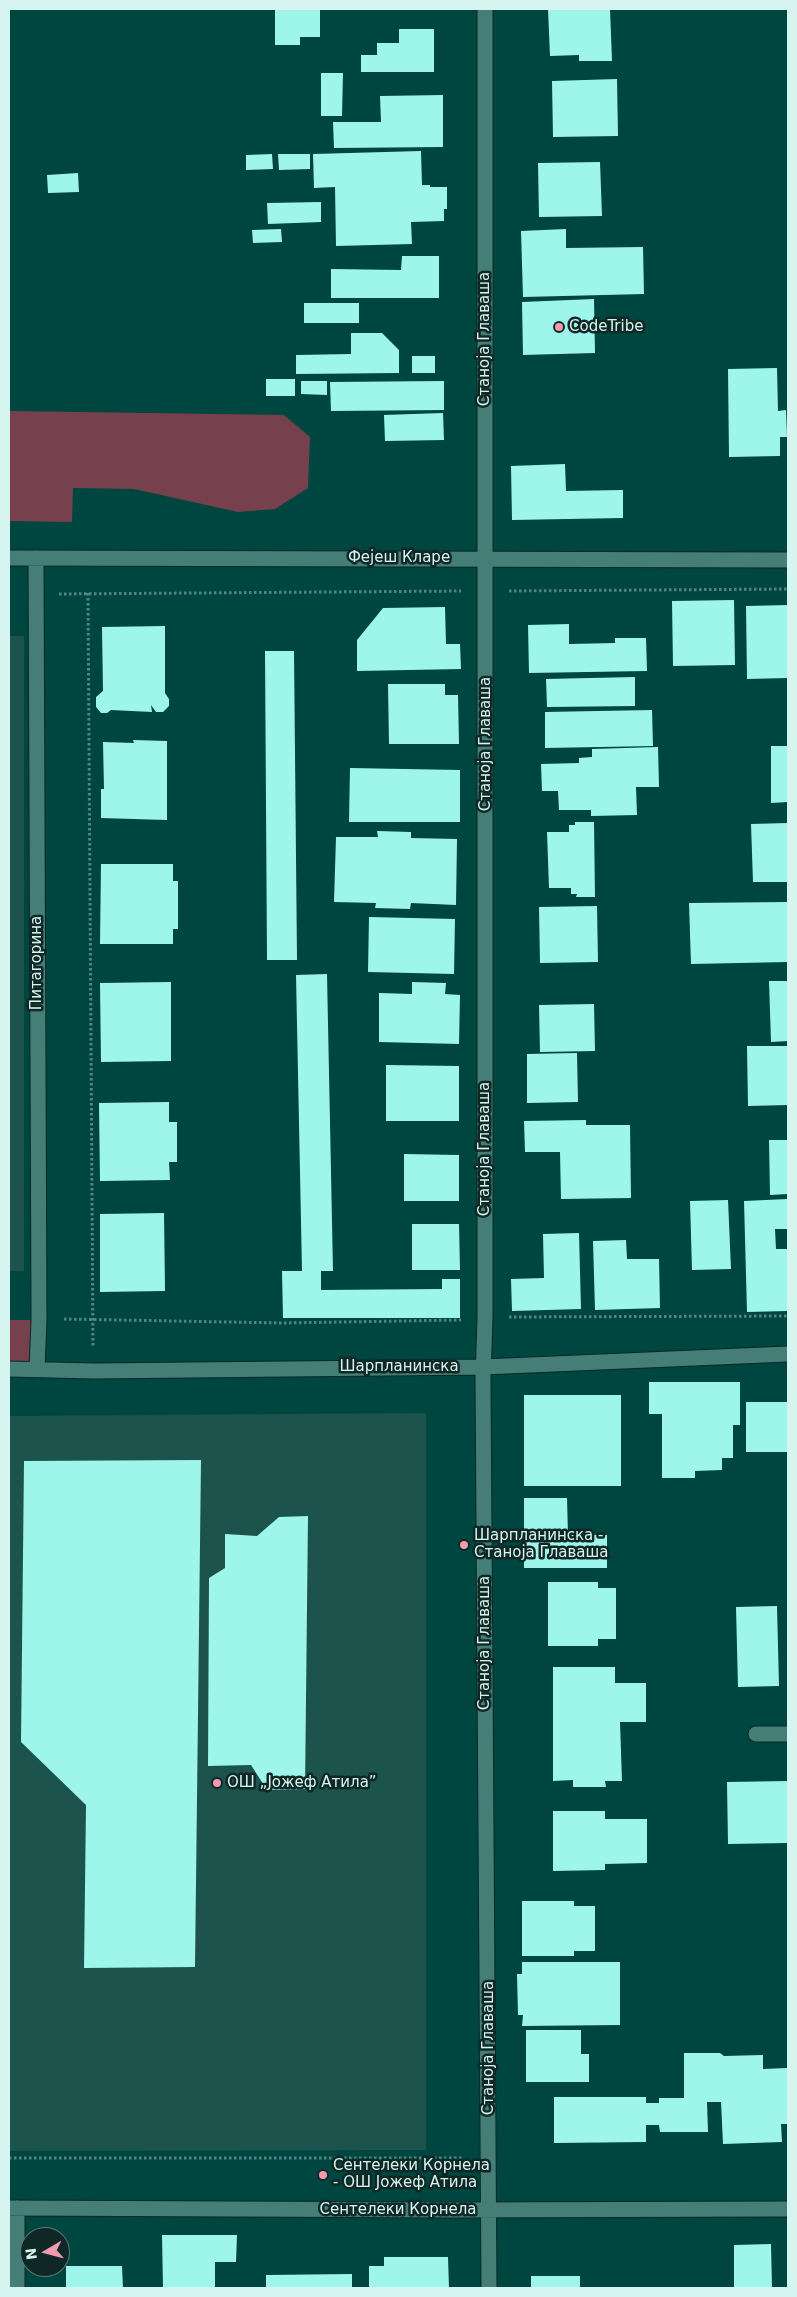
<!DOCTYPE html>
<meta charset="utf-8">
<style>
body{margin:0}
#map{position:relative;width:797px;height:2297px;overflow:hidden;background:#004640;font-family:"DejaVu Sans",sans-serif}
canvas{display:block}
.frame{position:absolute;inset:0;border:10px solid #d7f5f0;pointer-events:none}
.north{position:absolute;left:20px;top:2227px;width:50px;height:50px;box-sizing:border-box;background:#0f2825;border:1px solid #5f7a76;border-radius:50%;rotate:262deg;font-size:14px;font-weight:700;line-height:20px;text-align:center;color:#d7f5f0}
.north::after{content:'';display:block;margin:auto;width:18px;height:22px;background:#f29aae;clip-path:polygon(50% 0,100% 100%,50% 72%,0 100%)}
</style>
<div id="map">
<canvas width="797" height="2297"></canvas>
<div class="frame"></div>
<div class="north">N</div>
</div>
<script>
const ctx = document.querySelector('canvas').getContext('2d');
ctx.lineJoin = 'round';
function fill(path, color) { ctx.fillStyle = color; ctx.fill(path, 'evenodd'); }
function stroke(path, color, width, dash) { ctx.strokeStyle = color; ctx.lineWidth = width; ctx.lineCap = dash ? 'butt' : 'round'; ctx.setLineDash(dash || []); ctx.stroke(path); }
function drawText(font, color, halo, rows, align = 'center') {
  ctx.font = font + ' "DejaVu Sans",sans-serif'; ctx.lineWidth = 5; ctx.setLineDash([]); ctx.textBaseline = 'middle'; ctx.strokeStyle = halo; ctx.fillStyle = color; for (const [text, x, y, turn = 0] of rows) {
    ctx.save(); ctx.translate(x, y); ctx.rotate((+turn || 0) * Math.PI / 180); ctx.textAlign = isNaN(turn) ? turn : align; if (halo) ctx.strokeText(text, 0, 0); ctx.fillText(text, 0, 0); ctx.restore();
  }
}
fill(new Path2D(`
 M 9,636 L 24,636 L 24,1271 L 9,1271 Z
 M 426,1413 L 426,2150 L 9,2151 L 9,1416 Z`), '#1c534c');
fill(new Path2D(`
 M 9,411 L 284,415 L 310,437 L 308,488 L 275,509 L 238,512 L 134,489 L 73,488 L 72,522 L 9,521 Z
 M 9,1320 L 39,1320 L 37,1369 L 9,1368 Z`), '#76404d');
fill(new Path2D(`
 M 275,9 L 320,9 L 320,37 L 300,37 L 300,45 L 275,45 Z
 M 548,9 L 610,9 L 612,61 L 579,61 L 579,55 L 550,56 Z
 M 399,29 L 434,29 L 434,72 L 361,72 L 361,55 L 377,55 L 377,43 L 399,43 Z
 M 321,73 L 343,73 L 342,116 L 321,116 Z
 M 617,79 L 618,136 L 553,137 L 552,81 Z
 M 443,95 L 443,147 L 334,148 L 333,122 L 381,122 L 380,96 Z
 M 421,151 L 422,185 L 430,185 L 430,187 L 447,187 L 447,209 L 444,209 L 444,221 L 411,222 L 412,244 L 336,246 L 335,187 L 314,188 L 313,154 Z
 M 272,154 L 273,169 L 246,170 L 246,155 Z
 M 278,154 L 310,154 L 310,169 L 279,170 Z
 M 600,162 L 602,216 L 539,217 L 538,163 Z
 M 78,173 L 79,192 L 48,193 L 47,175 Z
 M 321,202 L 321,222 L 268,224 L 267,203 Z
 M 281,229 L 282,242 L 253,243 L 252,230 Z
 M 566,229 L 566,248 L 643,247 L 644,294 L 523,297 L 521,231 Z
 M 402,256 L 439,256 L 439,298 L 331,298 L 331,269 L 401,270 Z
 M 594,299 L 595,353 L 523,355 L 522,302 Z
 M 304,303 L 359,303 L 359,323 L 304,323 Z
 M 351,333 L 382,333 L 399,350 L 399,373 L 296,374 L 296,355 L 351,354 Z
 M 412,356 L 435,356 L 435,373 L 412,373 Z
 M 777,368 L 778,411 L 786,410 L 787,437 L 780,437 L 780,456 L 729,457 L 728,369 Z
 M 266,379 L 295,379 L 295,396 L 266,396 Z
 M 301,381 L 327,381 L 327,395 L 301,394 Z
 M 444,381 L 444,410 L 331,411 L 330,382 Z
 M 443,413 L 444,440 L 385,441 L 384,415 Z
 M 565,464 L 566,491 L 623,490 L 623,518 L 512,520 L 511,466 Z
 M 734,600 L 735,665 L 673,666 L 672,601 Z
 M 788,605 L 788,678 L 747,679 L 746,606 Z
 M 445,607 L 446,644 L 460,644 L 461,669 L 357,671 L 357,640 L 383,608 Z
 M 569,624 L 569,644 L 615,643 L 615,638 L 646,638 L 647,671 L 529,673 L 528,625 Z
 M 165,626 L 165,693 L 169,699 L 169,706 L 163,712 L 156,712 L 151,705 L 152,712 L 111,710 L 107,713 L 101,713 L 96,707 L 96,697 L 103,691 L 102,627 Z
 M 265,651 L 294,651 L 297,960 L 267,960 Z
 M 635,677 L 635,706 L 547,707 L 546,679 Z
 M 388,684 L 445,684 L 445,695 L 458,695 L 459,744 L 389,744 Z
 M 652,710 L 653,746 L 545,748 L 545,712 Z
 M 133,740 L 167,741 L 167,820 L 101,818 L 101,789 L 104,789 L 103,742 L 134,743 Z
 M 771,746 L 788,746 L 788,802 L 771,803 Z
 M 658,747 L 659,787 L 636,787 L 637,815 L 591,816 L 591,810 L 559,810 L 558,791 L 542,791 L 541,764 L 579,763 L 579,758 L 592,757 L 592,749 Z
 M 350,768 L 460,770 L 460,822 L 349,822 Z
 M 575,822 L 594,822 L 595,897 L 576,897 L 577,894 L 571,894 L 571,888 L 549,888 L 547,832 L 569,832 L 569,825 L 575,825 Z
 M 788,823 L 788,882 L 753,882 L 751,824 Z
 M 377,831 L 411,832 L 411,838 L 457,839 L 456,905 L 411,903 L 410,909 L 375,908 L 376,903 L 334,902 L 336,837 L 378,837 Z
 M 101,864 L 173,864 L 173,881 L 178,881 L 178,929 L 173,929 L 173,944 L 100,944 Z
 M 788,902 L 788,962 L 691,964 L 689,903 Z
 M 597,906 L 598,962 L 540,963 L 539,907 Z
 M 369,917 L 455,919 L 454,974 L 368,972 Z
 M 327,974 L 333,1271 L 321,1271 L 321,1290 L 442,1289 L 442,1279 L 460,1279 L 460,1318 L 283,1318 L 282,1271 L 302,1271 L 296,975 Z
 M 769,981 L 788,981 L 788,1041 L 771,1042 Z
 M 171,982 L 171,1061 L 101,1062 L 100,983 Z
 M 412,982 L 446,983 L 445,994 L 460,995 L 459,1044 L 379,1042 L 379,993 L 412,994 Z
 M 594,1004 L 595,1051 L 540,1052 L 539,1005 Z
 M 747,1046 L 788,1046 L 788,1105 L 748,1106 Z
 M 577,1053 L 578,1102 L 527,1103 L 527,1054 Z
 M 386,1065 L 459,1066 L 459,1121 L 386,1121 Z
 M 169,1102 L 169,1122 L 177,1122 L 177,1162 L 169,1162 L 170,1180 L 100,1181 L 99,1103 Z
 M 586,1120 L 586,1125 L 630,1125 L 631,1198 L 561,1199 L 560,1152 L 525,1152 L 524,1121 Z
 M 769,1140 L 788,1140 L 788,1194 L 770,1195 Z
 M 404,1154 L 459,1155 L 459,1201 L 404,1201 Z
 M 788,1199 L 788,1229 L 775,1229 L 776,1249 L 788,1249 L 788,1311 L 747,1312 L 744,1201 Z
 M 728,1200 L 731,1269 L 692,1270 L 690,1201 Z
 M 164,1213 L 165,1291 L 100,1292 L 100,1214 Z
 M 412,1224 L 459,1224 L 460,1270 L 412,1270 Z
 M 579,1233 L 581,1309 L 512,1311 L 511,1279 L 544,1278 L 543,1234 Z
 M 626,1240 L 627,1259 L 659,1259 L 660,1308 L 595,1310 L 593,1241 Z
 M 649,1382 L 740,1382 L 740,1425 L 733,1425 L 733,1458 L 722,1458 L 722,1470 L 695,1471 L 695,1478 L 662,1478 L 662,1414 L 649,1414 Z
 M 524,1395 L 621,1395 L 621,1486 L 524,1486 Z
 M 746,1402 L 788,1402 L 788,1452 L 746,1452 Z
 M 201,1460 L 195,1967 L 84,1968 L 86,1805 L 21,1742 L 24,1461 Z
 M 524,1498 L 567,1498 L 568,1535 L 607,1535 L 607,1568 L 524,1568 Z
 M 308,1516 L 305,1789 L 267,1790 L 251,1765 L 208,1766 L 209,1578 L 225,1568 L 225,1534 L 257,1536 L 279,1517 Z
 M 548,1582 L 598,1582 L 598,1588 L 616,1588 L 616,1639 L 598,1639 L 598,1646 L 548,1646 Z
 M 777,1606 L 779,1686 L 738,1687 L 736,1607 Z
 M 553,1667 L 615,1667 L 615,1683 L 646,1683 L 646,1722 L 620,1722 L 622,1781 L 605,1781 L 606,1787 L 573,1787 L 573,1780 L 553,1781 Z
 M 788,1781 L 788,1843 L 728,1844 L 727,1782 Z
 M 553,1811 L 605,1811 L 605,1819 L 647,1819 L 647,1863 L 605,1864 L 605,1870 L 553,1871 Z
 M 522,1901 L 574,1901 L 574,1906 L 595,1906 L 595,1951 L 574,1951 L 574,1956 L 522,1956 Z
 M 522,1962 L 620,1962 L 620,2025 L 522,2026 L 523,2015 L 518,2015 L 517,1974 L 522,1974 Z
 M 526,2030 L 581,2030 L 581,2054 L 589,2054 L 589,2082 L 526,2082 Z
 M 684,2053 L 720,2053 L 724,2056 L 763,2055 L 763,2069 L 787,2068 L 788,2124 L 781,2124 L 782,2142 L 723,2144 L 721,2102 L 707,2102 L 708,2132 L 660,2132 L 659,2125 L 646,2125 L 646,2142 L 554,2143 L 554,2097 L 646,2097 L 646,2103 L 659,2103 L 659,2098 L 684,2098 Z
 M 162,2235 L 237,2235 L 236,2262 L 215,2262 L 215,2288 L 163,2288 Z
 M 771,2244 L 772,2288 L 734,2288 L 734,2245 Z
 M 384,2257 L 448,2257 L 449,2288 L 369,2288 L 369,2266 L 384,2266 Z
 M 66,2266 L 122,2266 L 123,2288 L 66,2288 Z
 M 352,2274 L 352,2288 L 266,2288 L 266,2275 Z
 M 531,2276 L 580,2276 L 580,2288 L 531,2288 Z`), '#9ef6ea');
const minor = new Path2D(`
 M 485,9 L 485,1318 L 483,1378 L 489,2288
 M 9,558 L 788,560
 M 36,558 L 39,1320 L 37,1369
 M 9,1369 L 94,1371 L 483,1367 L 788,1354
 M 756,1734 L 788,1734
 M 9,2208 L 456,2210 L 788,2209
 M 17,2288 L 17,2208`);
stroke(minor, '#082925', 17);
stroke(new Path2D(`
 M 509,591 L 788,589
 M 88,593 L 93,1347
 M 59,594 L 461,591
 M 509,1317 L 788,1316
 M 64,1319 L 283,1323 L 461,1320
 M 9,2158 L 464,2158`), '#508781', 3, [2.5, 2.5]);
stroke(minor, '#447e77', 15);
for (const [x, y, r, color] of [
 [559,327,5,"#f29aae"],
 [464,1545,5,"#f29aae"],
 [217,1783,5,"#f29aae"],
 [323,2175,5,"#f29aae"]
]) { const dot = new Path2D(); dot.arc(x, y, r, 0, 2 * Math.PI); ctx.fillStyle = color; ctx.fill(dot); stroke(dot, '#0f2825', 2); }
drawText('15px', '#d7f5f0', '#0f2825', [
 ["CodeTribe",569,327],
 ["Шарпланинска -",474,1536],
 ["Станоја Главаша",474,1553],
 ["ОШ „Јожеф Атила”",227,1783],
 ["Сентелеки Корнела",333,2166],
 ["- ОШ Јожеф Атила",333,2183]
], 'left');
drawText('15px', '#d7f5f0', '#0f2825', [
 ["Станоја Главаша",485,339,-90],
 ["Фејеш Кларе",399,558],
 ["Станоја Главаша",486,744,-90],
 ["Питагорина",37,963,-90],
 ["Станоја Главаша",485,1149,-90],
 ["Шарпланинска",399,1367],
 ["Станоја Главаша",485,1643,-90],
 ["Станоја Главаша",489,2048,-90],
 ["Сентелеки Корнела",398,2210]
]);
</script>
